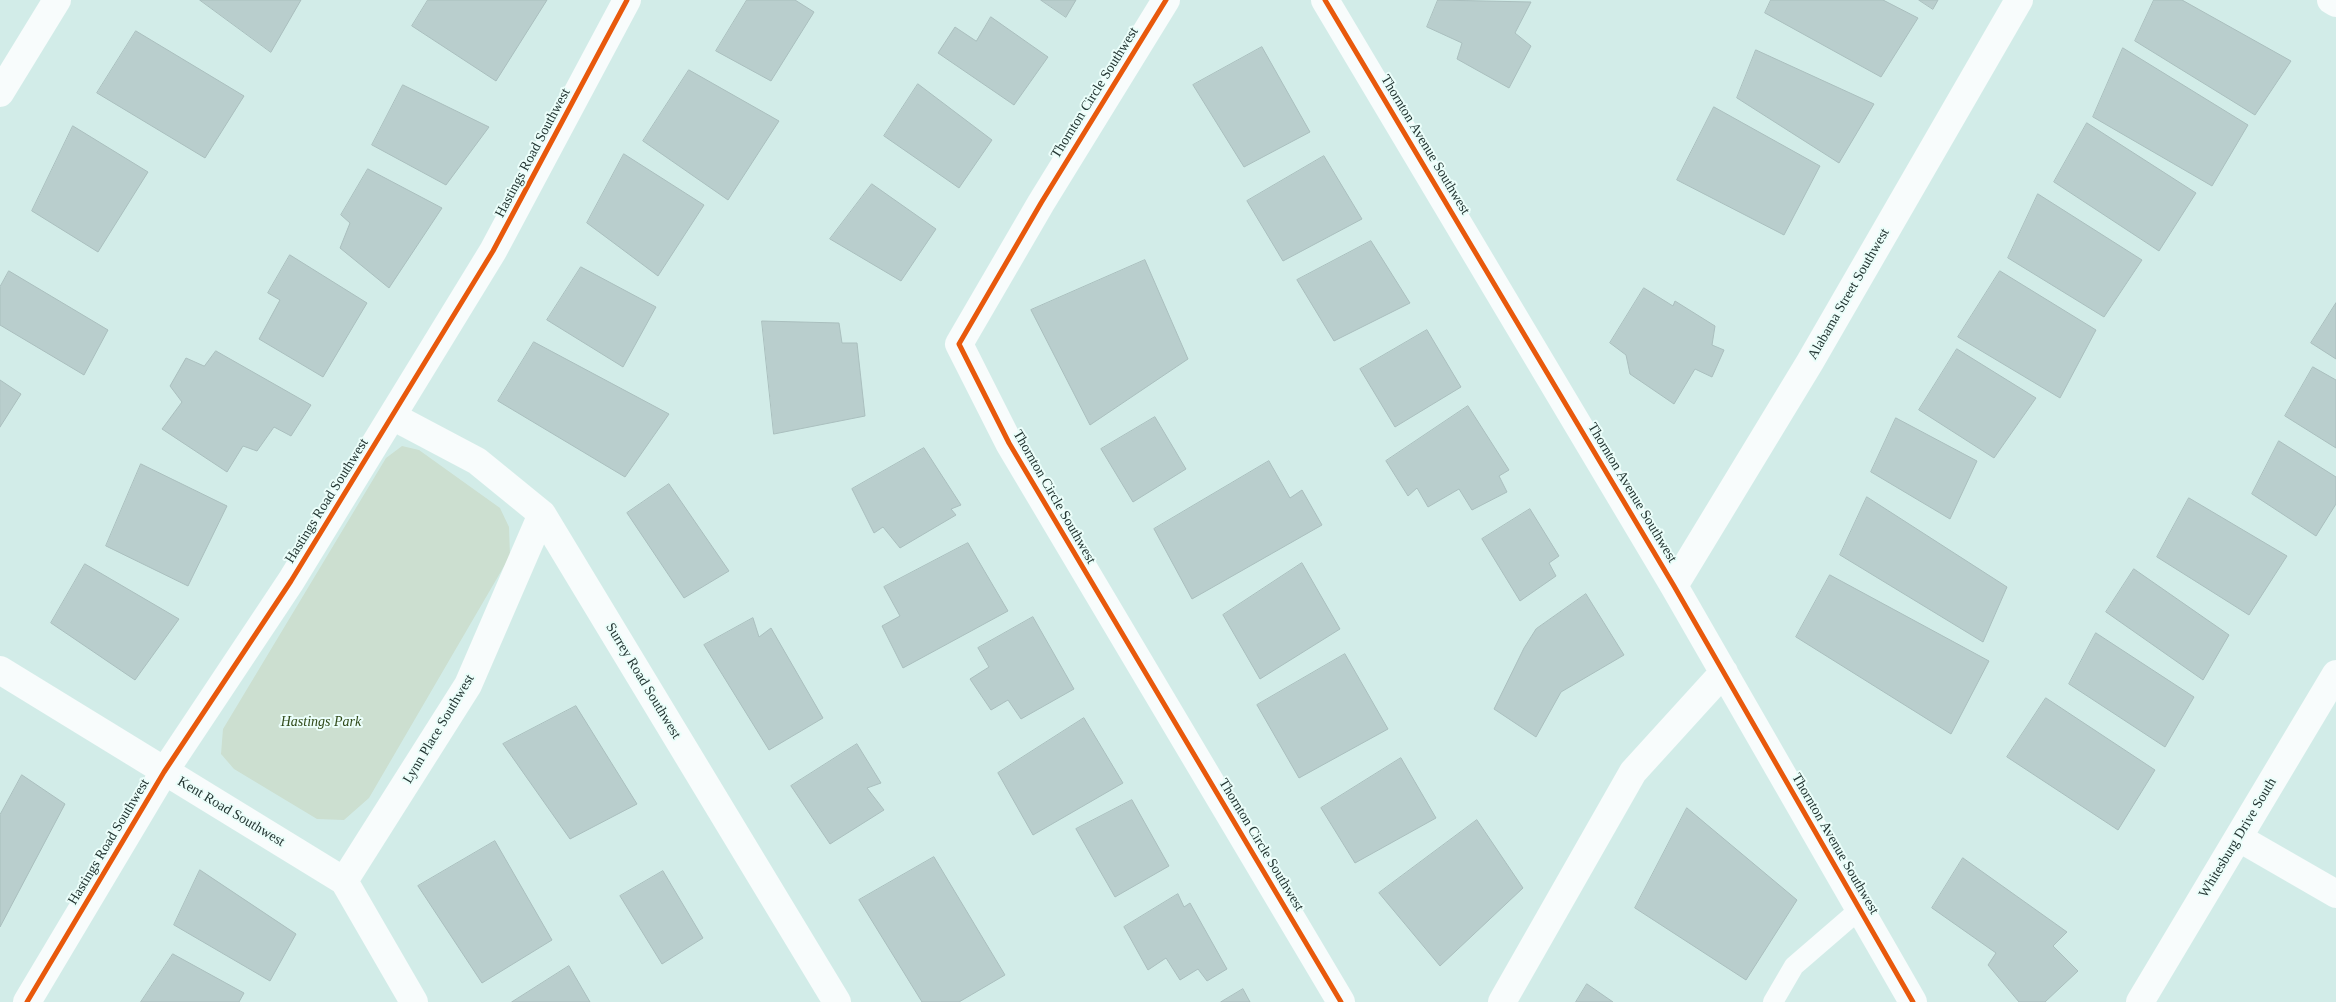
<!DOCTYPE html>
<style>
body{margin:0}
canvas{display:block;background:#d2ece8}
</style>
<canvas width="2336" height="1002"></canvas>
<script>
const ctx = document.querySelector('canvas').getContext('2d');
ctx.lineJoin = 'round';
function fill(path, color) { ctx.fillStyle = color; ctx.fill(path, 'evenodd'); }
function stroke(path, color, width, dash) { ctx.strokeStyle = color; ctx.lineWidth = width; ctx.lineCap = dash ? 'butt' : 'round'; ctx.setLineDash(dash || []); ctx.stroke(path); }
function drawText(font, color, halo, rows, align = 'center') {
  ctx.font = font + ' Georgia,serif'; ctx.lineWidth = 4; ctx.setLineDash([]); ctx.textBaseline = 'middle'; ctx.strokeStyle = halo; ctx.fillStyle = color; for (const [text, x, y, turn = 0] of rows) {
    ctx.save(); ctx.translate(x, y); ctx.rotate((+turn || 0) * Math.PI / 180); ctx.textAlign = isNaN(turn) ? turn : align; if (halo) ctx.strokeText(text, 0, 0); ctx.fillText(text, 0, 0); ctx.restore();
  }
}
fill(new Path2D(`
 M 402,446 L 419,450 L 500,508 L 509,527 L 510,556 L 369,798 L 344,820 L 317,819 L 234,769 L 221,754 L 223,729 L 386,458 Z`), '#ccdfd0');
const building = new Path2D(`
 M 200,0 L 301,0 L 271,52 Z
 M 428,0 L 547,0 L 496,81 L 412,26 Z
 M 747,0 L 795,0 L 814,12 L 771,81 L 716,51 Z
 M 1041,0 L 1076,0 L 1066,17 Z
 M 1438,0 L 1531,2 L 1515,33 L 1531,46 L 1509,88 L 1457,59 L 1462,43 L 1427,27 Z
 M 1771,0 L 1883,0 L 1918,18 L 1881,77 L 1765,13 Z
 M 1919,0 L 1938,0 L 1933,9 Z
 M 2154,0 L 2182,0 L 2291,61 L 2255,115 L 2135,41 Z
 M 991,17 L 1048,57 L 1014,105 L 938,53 L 955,27 L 976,41 Z
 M 136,31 L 244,96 L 205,158 L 97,93 Z
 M 1262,47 L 1310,132 L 1244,167 L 1193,85 Z
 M 2123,48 L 2248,125 L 2212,186 L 2093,117 Z
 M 1756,50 L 1874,104 L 1839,163 L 1737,98 Z
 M 689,70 L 779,121 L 728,200 L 643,141 Z
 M 918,84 L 992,140 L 959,188 L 884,136 Z
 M 403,85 L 489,127 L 446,185 L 372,145 Z
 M 1714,107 L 1820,166 L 1784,235 L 1677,180 Z
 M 2087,123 L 2196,193 L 2159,251 L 2054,182 Z
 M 73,126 L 148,172 L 98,252 L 32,211 Z
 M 624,154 L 704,205 L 658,276 L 587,223 Z
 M 1324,156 L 1362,219 L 1283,261 L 1247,201 Z
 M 368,169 L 442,208 L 389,288 L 340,248 L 350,223 L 341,215 Z
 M 872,184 L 936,229 L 901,281 L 830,239 Z
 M 2038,194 L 2142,260 L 2104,317 L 2008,258 Z
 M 1371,241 L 1410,303 L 1334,341 L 1297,280 Z
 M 290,255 L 367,303 L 323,377 L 259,339 L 280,300 L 268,293 Z
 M 1145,260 L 1188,359 L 1090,425 L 1031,310 Z
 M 581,267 L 656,307 L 623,367 L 547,320 Z
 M 9,271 L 108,330 L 84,375 L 0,325 L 0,287 Z
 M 2000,271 L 2096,330 L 2060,398 L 1958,337 Z
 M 1644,288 L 1673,306 L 1675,301 L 1715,326 L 1712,345 L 1724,350 L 1712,377 L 1695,369 L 1674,404 L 1630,374 L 1626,355 L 1610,343 Z
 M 2336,303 L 2336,359 L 2311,343 Z
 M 762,321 L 839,323 L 842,343 L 857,343 L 865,416 L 774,434 Z
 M 1427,330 L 1461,387 L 1395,427 L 1360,369 Z
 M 534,342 L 669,414 L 625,477 L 498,401 Z
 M 1957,349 L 2036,398 L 1994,458 L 1919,410 Z
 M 216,351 L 311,405 L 291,436 L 274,427 L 257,451 L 243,446 L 227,472 L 162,429 L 182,402 L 170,386 L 186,358 L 204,366 Z
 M 2313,367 L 2336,380 L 2336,448 L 2285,416 Z
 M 0,380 L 21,394 L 0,427 Z
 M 1468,406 L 1509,470 L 1499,476 L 1507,492 L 1472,510 L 1459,489 L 1428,507 L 1417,488 L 1408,496 L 1386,461 Z
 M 1155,417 L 1186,469 L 1133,502 L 1101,449 Z
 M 1896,418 L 1977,461 L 1950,519 L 1871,472 Z
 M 2279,441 L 2336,477 L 2336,504 L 2316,536 L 2252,494 Z
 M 924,448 L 961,505 L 951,509 L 956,515 L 900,548 L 883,527 L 874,533 L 852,489 Z
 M 1269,461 L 1290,498 L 1302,490 L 1322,525 L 1192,599 L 1154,529 Z
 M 141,464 L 227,506 L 188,586 L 106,546 Z
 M 669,484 L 729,571 L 684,598 L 627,513 Z
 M 1867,497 L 2007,587 L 1983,642 L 1840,555 Z
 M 2189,498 L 2287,556 L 2249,615 L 2157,557 Z
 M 1530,509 L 1559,556 L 1549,563 L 1556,576 L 1520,601 L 1482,539 Z
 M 968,543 L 1008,611 L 903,668 L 882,626 L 900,616 L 884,587 Z
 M 1302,563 L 1340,629 L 1260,679 L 1223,615 Z
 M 85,564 L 179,619 L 135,680 L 51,623 Z
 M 2134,569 L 2229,635 L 2203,680 L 2106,612 Z
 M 1830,575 L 1989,661 L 1951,734 L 1796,637 Z
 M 1586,594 L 1624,655 L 1561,692 L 1536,737 L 1494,709 L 1524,648 L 1536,629 Z
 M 1033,617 L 1074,689 L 1021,719 L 1008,700 L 991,710 L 970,679 L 989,667 L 978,648 Z
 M 753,618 L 759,637 L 771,628 L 823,718 L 769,750 L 704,645 Z
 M 2096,633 L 2194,697 L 2165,747 L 2069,684 Z
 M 1345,654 L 1388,729 L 1299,778 L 1257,705 Z
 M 2046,698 L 2155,770 L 2118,830 L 2007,757 Z
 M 576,706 L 637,804 L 570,839 L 503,744 Z
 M 1084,718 L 1123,783 L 1033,835 L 998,773 Z
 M 857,744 L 881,783 L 867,788 L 884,810 L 830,844 L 791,786 Z
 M 1401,758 L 1436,818 L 1355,863 L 1321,808 Z
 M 22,775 L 65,804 L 0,927 L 0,815 Z
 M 1132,800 L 1169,866 L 1115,897 L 1076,829 Z
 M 1687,808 L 1797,900 L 1746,980 L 1635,908 Z
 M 1477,820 L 1523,888 L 1440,966 L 1379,893 Z
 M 495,841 L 552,940 L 482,983 L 418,886 Z
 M 934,857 L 1005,975 L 959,1002 L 922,1002 L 859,900 Z
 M 1963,858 L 2067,932 L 2053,946 L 2078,971 L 2045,1002 L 2019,1002 L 1988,965 L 1996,953 L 1932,908 Z
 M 200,870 L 296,934 L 270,981 L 174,925 Z
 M 663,871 L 703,938 L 662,964 L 620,896 Z
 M 1178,894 L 1184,907 L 1190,903 L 1227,969 L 1207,981 L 1198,969 L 1180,980 L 1166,958 L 1148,970 L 1124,927 Z
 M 173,954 L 244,993 L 239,1002 L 141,1002 Z
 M 569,966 L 590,1002 L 512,1002 Z
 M 1587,984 L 1613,1002 L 1576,1002 Z
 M 1243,989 L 1250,1002 L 1221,1002 Z`);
fill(building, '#b9cecd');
stroke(building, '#aabfbe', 1);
stroke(new Path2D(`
 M 1773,1002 L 1794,966 L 1860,909`), '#f8fcfc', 20);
stroke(new Path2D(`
 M 1166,0 L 1041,203 L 959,344 L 1009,443 L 1341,1002
 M 1325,0 L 1674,586 L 1913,1002
 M 2331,0 L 2336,3
 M 0,93 L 57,0
 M 392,416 L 477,461 L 542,514 L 837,1002
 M 1674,586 L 1810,362 L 2019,0
 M 0,670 L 344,881 L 414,1002
 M 2239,838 L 2336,894
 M 344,881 L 468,685 L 542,514
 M 27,1002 L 164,772 L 291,581 L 493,251 L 627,0
 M 1502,1002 L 1633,772 L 1724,672`), '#f8fcfc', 28);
stroke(new Path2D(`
 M 2140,1002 L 2336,674`), '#f8fcfc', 28);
stroke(new Path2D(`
 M 1166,0 L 1041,203 L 959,344 L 1009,443 L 1341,1002
 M 1325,0 L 1674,586 L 1913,1002
 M 27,1002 L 164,772 L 291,581 L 493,251 L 627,0`), '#e8590c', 5);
drawText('14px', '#233532', '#ebfefa', [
 ["Thornton Circle Southwest",1095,93,-58],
 ["Thornton Avenue Southwest",1425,145,59],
 ["Hastings Road Southwest",533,153,-62],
 ["Alabama Street Southwest",1849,294,-60],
 ["Thornton Avenue Southwest",1632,493,59],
 ["Thornton Circle Southwest",1054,497,60],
 ["Hastings Road Southwest",327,501,-58],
 ["Surrey Road Southwest",643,681,59],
 ["Lynn Place Southwest",439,729,-59],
 ["Kent Road Southwest",231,812,31],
 ["Whitesburg Drive South",2238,838,-59],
 ["Hastings Road Southwest",109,842,-59],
 ["Thornton Avenue Southwest",1835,844,60],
 ["Thornton Circle Southwest",1261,845,59]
]);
drawText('italic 14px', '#304a19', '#ebfefa', [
 ["Hastings Park",321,722]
]);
</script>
